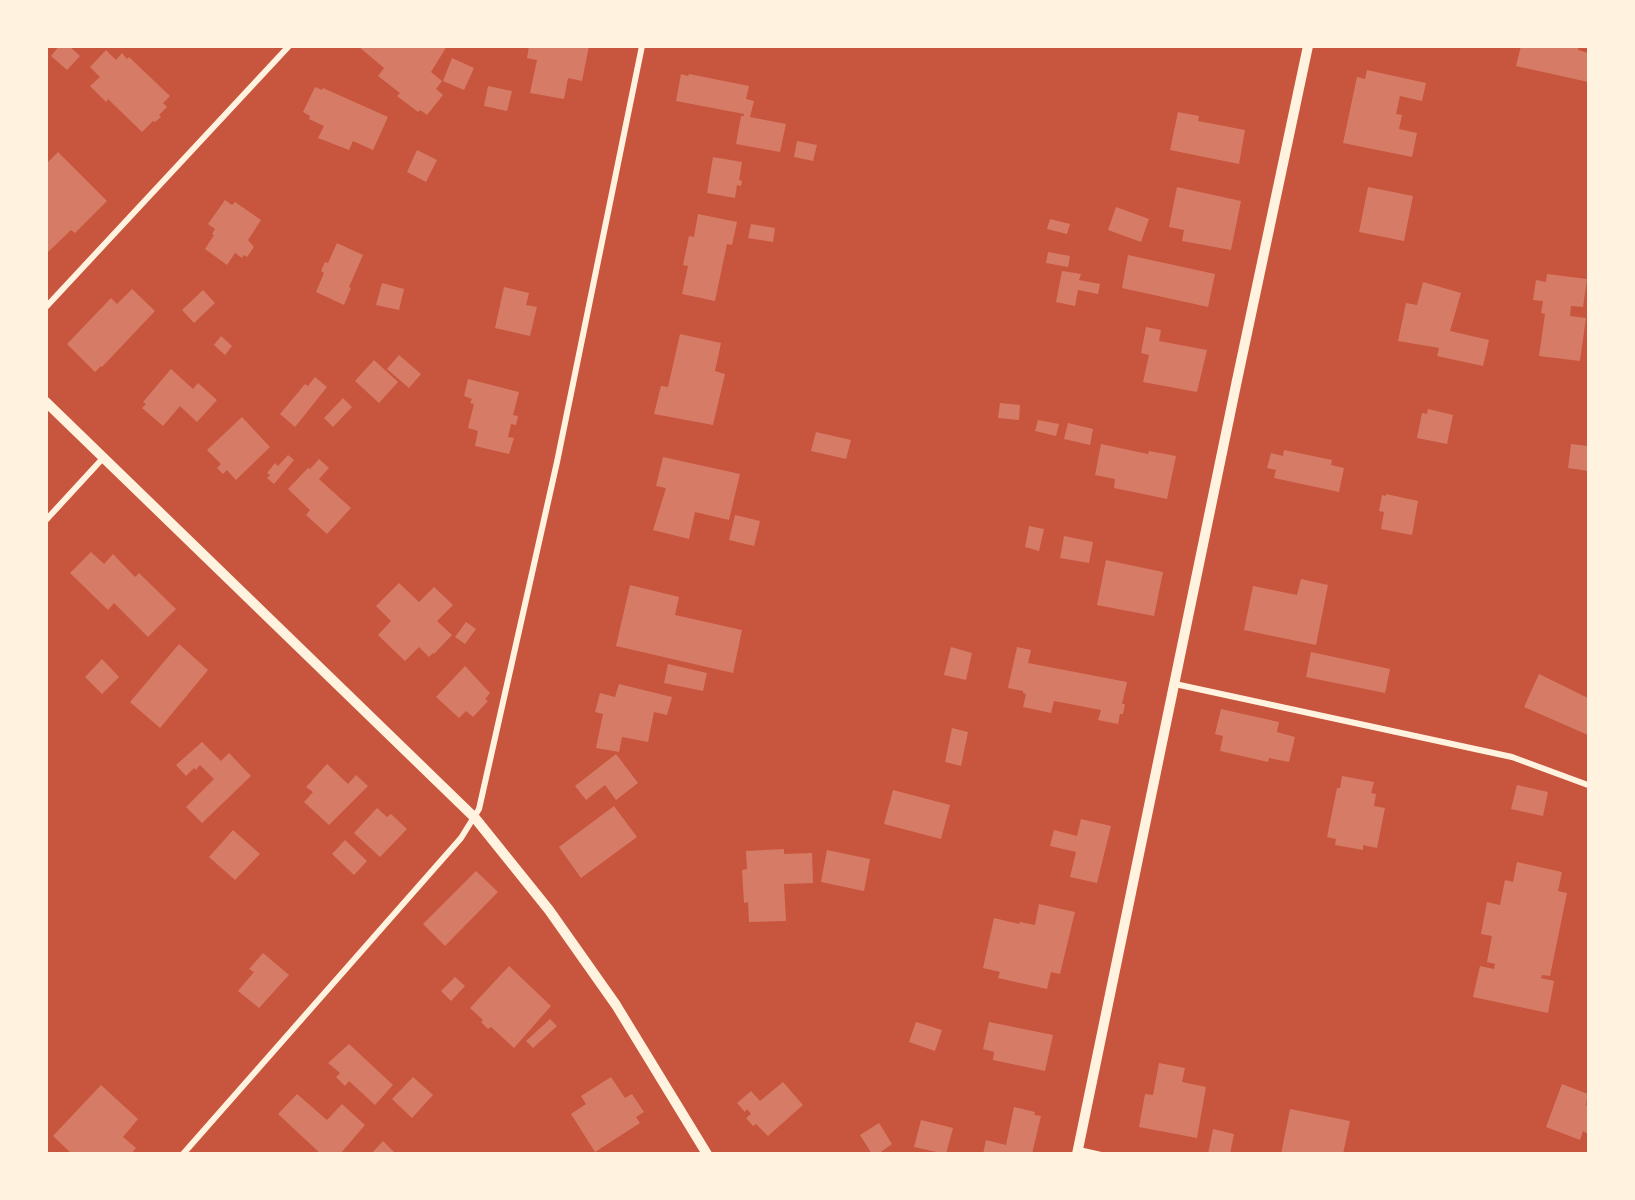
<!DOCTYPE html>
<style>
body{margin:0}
#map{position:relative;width:1635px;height:1200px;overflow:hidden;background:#c8553d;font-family:Cabin,sans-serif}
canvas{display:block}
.frame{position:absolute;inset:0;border:48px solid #fff3e0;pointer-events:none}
</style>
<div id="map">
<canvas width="1635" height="1200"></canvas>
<div class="frame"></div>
</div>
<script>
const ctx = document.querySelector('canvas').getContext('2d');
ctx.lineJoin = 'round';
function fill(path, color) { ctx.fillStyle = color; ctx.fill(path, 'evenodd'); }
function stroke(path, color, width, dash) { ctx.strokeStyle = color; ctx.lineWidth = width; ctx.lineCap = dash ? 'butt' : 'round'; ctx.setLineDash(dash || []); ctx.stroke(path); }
fill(new Path2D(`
 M 59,46 L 69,46 L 80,56 L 67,70 L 51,56 Z
 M 358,46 L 447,46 L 431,72 L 442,81 L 436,89 L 443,95 L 427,115 L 420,110 L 418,112 L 397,96 L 400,93 L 378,76 L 384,68 Z
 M 529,46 L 589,46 L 582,81 L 568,78 L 564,99 L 530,93 L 537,60 L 527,58 Z
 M 1521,46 L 1579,46 L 1578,50 L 1588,53 L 1588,82 L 1516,66 Z
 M 106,50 L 116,60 L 122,53 L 127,59 L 129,57 L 170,96 L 163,103 L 167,107 L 159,115 L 161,117 L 155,122 L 153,121 L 142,132 L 108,99 L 106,102 L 90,86 L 100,77 L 90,67 Z
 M 452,58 L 474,68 L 464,90 L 443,81 Z
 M 1367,70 L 1426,83 L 1422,101 L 1400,96 L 1396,114 L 1402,115 L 1399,129 L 1417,133 L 1412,157 L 1343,143 L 1357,77 L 1365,79 Z
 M 681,74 L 688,76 L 689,74 L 749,86 L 746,99 L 754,101 L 750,117 L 786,124 L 780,152 L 736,144 L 741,116 L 744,116 L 744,114 L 676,101 Z
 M 488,86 L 512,91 L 507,111 L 484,106 Z
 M 315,87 L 322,90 L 323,88 L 388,117 L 373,150 L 353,141 L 349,150 L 318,138 L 324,126 L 309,119 L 310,116 L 303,112 Z
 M 1178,112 L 1199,116 L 1198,121 L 1245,130 L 1239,164 L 1170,150 Z
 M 797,141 L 817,145 L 813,161 L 794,157 Z
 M 417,150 L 437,160 L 426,182 L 407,172 Z
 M 58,152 L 107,201 L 75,233 L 71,230 L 46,254 L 46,164 Z
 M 713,157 L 742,162 L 739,180 L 742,181 L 741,186 L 737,185 L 735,198 L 707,193 Z
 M 1177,187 L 1241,201 L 1231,250 L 1182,241 L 1184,230 L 1169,227 Z
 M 1368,187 L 1413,196 L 1404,241 L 1359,232 Z
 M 225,200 L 232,205 L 235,202 L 261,220 L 248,240 L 254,247 L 247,257 L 244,255 L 242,258 L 235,253 L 227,265 L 205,249 L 214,235 L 212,234 L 215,229 L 208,224 Z
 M 1116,207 L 1149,219 L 1141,242 L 1108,230 Z
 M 698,214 L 737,222 L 732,245 L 727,244 L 715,301 L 682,294 L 688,266 L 683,265 L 689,236 L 694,237 Z
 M 1050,219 L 1070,224 L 1067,234 L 1047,229 Z
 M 751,224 L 775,228 L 773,242 L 748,238 Z
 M 337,243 L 363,255 L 349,287 L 351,288 L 344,305 L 316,292 L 324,273 L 321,271 L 325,262 L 328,263 Z
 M 1048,252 L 1070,256 L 1068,267 L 1046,263 Z
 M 1128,255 L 1215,274 L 1208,307 L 1122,288 Z
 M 1062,271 L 1081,274 L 1079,280 L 1100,284 L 1098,294 L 1078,290 L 1075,306 L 1056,302 Z
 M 1547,274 L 1587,279 L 1583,307 L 1571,306 L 1570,316 L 1586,318 L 1580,361 L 1539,356 L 1545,314 L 1541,313 L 1543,301 L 1533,300 L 1536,280 L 1546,282 Z
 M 1423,282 L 1461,293 L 1450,331 L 1489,340 L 1483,366 L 1437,356 L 1439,348 L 1398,341 L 1406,303 L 1417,305 Z
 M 382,283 L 404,289 L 399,310 L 376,305 Z
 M 504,287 L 529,293 L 526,305 L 537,307 L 530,336 L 495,328 Z
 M 132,289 L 155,311 L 102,367 L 101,366 L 95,372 L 67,344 L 111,298 L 117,304 Z
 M 203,290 L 215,303 L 194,323 L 182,310 Z
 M 1146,327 L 1161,330 L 1159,341 L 1207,350 L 1197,392 L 1143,382 L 1149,355 L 1141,353 Z
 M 680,334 L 721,343 L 715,371 L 725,374 L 713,425 L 654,414 L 661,386 L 668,387 Z
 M 221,336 L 232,346 L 225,355 L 214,345 Z
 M 399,355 L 421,374 L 409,388 L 387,369 Z
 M 374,360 L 398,382 L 379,403 L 355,381 Z
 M 171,369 L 193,389 L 198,383 L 217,400 L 197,422 L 180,406 L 163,426 L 142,408 L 146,404 L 143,402 Z
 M 315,377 L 327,387 L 295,427 L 280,414 L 305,384 L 308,386 Z
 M 468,379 L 519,392 L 513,415 L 518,416 L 516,425 L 511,424 L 508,437 L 514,438 L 509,454 L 475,446 L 478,431 L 468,428 L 474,404 L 470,403 L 472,399 L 464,396 Z
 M 343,398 L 352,407 L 333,427 L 324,418 Z
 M 1000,403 L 1020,405 L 1019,420 L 998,418 Z
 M 1428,409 L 1453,415 L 1447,444 L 1417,438 L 1422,413 L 1427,414 Z
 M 242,417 L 270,447 L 236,480 L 227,470 L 223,474 L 217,468 L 221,464 L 207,450 Z
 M 1038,420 L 1059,424 L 1056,436 L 1035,431 Z
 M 1068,423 L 1093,429 L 1090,445 L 1064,439 Z
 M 816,432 L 851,440 L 846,459 L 811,451 Z
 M 1101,444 L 1148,454 L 1149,451 L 1176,456 L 1167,499 L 1114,488 L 1115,479 L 1095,475 Z
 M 1571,444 L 1588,446 L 1588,471 L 1568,468 Z
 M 1284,450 L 1332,460 L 1331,465 L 1344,468 L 1339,492 L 1274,478 L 1276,470 L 1267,468 L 1271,453 L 1283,456 Z
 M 288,455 L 294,460 L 274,484 L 267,478 L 270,475 L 267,473 L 275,463 L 278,466 Z
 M 663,457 L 740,474 L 729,520 L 695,512 L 689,539 L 653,530 L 666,488 L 656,486 Z
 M 319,459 L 329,468 L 319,479 L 351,508 L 327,534 L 306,515 L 310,510 L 288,489 L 308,468 L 310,469 Z
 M 1386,494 L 1418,501 L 1412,535 L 1381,529 L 1384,512 L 1379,511 L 1382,495 L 1386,496 Z
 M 735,515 L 760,521 L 754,546 L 729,540 Z
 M 1029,526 L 1044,529 L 1039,551 L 1025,547 Z
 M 1064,536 L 1093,542 L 1089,563 L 1060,558 Z
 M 91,552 L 104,564 L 113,554 L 135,577 L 139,573 L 176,609 L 148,637 L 114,603 L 108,610 L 70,573 Z
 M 1106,560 L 1163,572 L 1154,616 L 1097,605 Z
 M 1301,579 L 1328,585 L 1316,645 L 1244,630 L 1253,586 L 1297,595 Z
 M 399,583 L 419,602 L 434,587 L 453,605 L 437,621 L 452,635 L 434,654 L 433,653 L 429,657 L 419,647 L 405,661 L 378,635 L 391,621 L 376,606 Z
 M 630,585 L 679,597 L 675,615 L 742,630 L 733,673 L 616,646 Z
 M 466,622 L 476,629 L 465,644 L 455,637 Z
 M 179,644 L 208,670 L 160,728 L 130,702 Z
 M 951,647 L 972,653 L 966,680 L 944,675 Z
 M 1017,647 L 1031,650 L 1028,663 L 1127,682 L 1122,704 L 1125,704 L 1123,714 L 1120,714 L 1118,724 L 1098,720 L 1101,710 L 1054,701 L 1051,713 L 1023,707 L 1026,694 L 1023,693 L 1023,691 L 1008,688 Z
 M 1311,652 L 1390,669 L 1385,693 L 1306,677 Z
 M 102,659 L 119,677 L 102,694 L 85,677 Z
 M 668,664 L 707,673 L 703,691 L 664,683 Z
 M 465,666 L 490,693 L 485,699 L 488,701 L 473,717 L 466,711 L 459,718 L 436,697 Z
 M 1539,674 L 1588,698 L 1588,735 L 1524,707 Z
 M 619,684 L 672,697 L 667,715 L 654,712 L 648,742 L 622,737 L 619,752 L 596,748 L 603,714 L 595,712 L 600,693 L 615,697 Z
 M 1221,709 L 1279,722 L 1277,732 L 1295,737 L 1289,762 L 1269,758 L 1268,762 L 1220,751 L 1223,736 L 1215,734 Z
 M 952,728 L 968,732 L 961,766 L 945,762 Z
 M 202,742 L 221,761 L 229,753 L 251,776 L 202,823 L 186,807 L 214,779 L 200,765 L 196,770 L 194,768 L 186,776 L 176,765 Z
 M 616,754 L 638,783 L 616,800 L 605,785 L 586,800 L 575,786 Z
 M 327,764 L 348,784 L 356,775 L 368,786 L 329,825 L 304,802 L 313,792 L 306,787 Z
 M 1342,776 L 1374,782 L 1371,793 L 1376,794 L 1374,806 L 1385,808 L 1377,848 L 1363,845 L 1363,850 L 1335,845 L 1336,839 L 1327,837 L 1337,788 L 1340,788 Z
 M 1517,785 L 1548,792 L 1543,816 L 1511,809 Z
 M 893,790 L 950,805 L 941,839 L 884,824 Z
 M 614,806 L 637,837 L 581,878 L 559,847 Z
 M 377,808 L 387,817 L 391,814 L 407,829 L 380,857 L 354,833 Z
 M 1081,819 L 1111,826 L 1097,883 L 1070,877 L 1076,852 L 1050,846 L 1054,830 L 1077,836 Z
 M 233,830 L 260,854 L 235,880 L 209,857 Z
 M 345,840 L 367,861 L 354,875 L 332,854 Z
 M 784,849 L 784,854 L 812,853 L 813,883 L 784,884 L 786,921 L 749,922 L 748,902 L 744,903 L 742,870 L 747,869 L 746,851 Z
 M 827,850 L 870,859 L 864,891 L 821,882 Z
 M 1517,862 L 1562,872 L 1558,891 L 1567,893 L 1550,976 L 1542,975 L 1541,978 L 1554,981 L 1548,1013 L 1473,997 L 1480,966 L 1494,969 L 1495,964 L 1487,962 L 1492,936 L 1481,934 L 1487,902 L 1500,905 L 1505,880 L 1513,882 Z
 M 476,871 L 498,892 L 445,946 L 423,924 Z
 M 1039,904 L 1075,912 L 1060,974 L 1051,972 L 1047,989 L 998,978 L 1000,972 L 983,968 L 994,918 L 1019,924 L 1020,922 L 1035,925 Z
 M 263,953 L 289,975 L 259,1008 L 238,991 L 254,972 L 249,969 Z
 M 509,966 L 551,1006 L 514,1048 L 491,1027 L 488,1029 L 481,1022 L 483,1020 L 470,1008 Z
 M 455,977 L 465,986 L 451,1001 L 441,991 Z
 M 550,1019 L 557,1026 L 533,1048 L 526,1041 Z
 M 916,1022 L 942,1030 L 935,1051 L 909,1042 Z
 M 989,1022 L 1053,1035 L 1045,1071 L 993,1060 L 994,1052 L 983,1049 Z
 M 349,1044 L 393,1085 L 375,1105 L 349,1081 L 345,1086 L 336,1077 L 340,1073 L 328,1063 Z
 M 1159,1063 L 1185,1068 L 1182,1082 L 1206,1087 L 1197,1138 L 1139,1127 L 1145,1094 L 1153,1095 Z
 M 413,1077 L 433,1095 L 412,1118 L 392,1099 Z
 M 611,1077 L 625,1098 L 632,1094 L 644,1112 L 636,1117 L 640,1123 L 595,1152 L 571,1114 L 586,1104 L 581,1096 Z
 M 783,1082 L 803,1105 L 768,1136 L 756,1124 L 753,1126 L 746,1118 L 751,1114 L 747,1109 L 745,1112 L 737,1103 L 751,1091 L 760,1101 Z
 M 1562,1084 L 1588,1094 L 1586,1105 L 1588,1106 L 1588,1134 L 1583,1131 L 1580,1140 L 1546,1127 Z
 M 101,1085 L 138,1119 L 123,1137 L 136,1148 L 131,1154 L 72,1154 L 53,1136 Z
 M 297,1094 L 327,1120 L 342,1104 L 365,1125 L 340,1154 L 321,1154 L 278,1114 Z
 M 1014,1107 L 1035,1112 L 1034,1115 L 1041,1116 L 1032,1154 L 983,1154 L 986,1140 L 1006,1145 Z
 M 1290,1109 L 1350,1121 L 1343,1154 L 1281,1154 Z
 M 921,1120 L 953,1128 L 946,1154 L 914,1147 Z
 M 879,1123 L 892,1144 L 878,1154 L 872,1154 L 860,1135 Z
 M 1213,1129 L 1234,1134 L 1230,1154 L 1208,1154 Z
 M 383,1141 L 396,1154 L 371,1154 Z`), '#d67c66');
stroke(new Path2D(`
 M 1078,1149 L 1100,1154`), '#fff3e0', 4.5);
stroke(new Path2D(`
 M 46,307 L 289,46
 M 46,520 L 104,457
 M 1175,684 L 1512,757 L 1588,785
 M 183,1154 L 461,838 L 479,809 L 557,462 L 642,46`), '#fff3e0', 6);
stroke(new Path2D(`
 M 46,402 L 475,818 L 549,910 L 616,1005 L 707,1154
 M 1077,1154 L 1236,385 L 1308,46`), '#fff3e0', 10);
</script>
